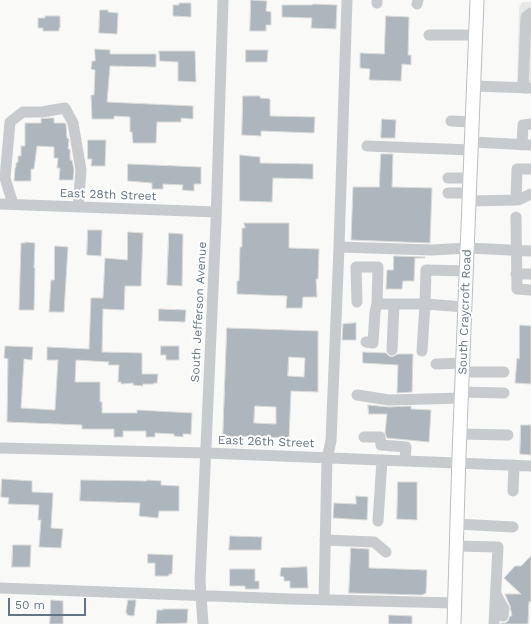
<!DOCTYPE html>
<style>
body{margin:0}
#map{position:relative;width:531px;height:624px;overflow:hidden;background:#f9f9f7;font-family:"Work Sans",sans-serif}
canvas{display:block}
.scale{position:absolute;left:8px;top:598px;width:78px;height:18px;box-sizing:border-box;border:2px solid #637583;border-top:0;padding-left:5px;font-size:12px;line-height:14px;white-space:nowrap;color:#637583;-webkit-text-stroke:3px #fff;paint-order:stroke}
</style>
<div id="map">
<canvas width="531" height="624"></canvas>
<div class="scale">50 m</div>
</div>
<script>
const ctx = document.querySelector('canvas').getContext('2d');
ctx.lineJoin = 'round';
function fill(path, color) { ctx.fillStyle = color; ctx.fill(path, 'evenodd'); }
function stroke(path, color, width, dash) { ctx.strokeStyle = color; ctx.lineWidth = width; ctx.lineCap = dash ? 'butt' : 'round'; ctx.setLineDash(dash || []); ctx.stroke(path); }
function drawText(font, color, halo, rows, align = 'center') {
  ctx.font = font + ' "Work Sans",sans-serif'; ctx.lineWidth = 4; ctx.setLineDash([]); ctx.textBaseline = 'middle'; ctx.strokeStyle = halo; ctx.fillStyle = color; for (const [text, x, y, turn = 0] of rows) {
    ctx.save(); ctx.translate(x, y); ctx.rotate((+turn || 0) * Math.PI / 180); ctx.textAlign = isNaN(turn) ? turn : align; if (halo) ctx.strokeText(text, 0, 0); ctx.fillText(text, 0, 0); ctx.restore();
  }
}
fill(new Path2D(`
 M 522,2 L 531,2 L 531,84 L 517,83 L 519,8 Z`), '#e7e8e8');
const building = new Path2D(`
 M 251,0 L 267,1 L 266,11 L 271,12 L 271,25 L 266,25 L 266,31 L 250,31 Z
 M 179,3 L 191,3 L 191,17 L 173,16 L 173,5 L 179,5 Z
 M 313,4 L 337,5 L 336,29 L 311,28 L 312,18 L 282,17 L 282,5 L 312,5 Z
 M 100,10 L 108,10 L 108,12 L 118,13 L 117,34 L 99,33 Z
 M 45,16 L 60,16 L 60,28 L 59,28 L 59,31 L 43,31 L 43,28 L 38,28 L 38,18 L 45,18 Z
 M 386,16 L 409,17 L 408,55 L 411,55 L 411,65 L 402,64 L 401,81 L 369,80 L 370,69 L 360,68 L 360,53 L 384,54 Z
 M 95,49 L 110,50 L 110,54 L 156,54 L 156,67 L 110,66 L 107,102 L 193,106 L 193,119 L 181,118 L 181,122 L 157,122 L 156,143 L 133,143 L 132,132 L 130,132 L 130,117 L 114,116 L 114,119 L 92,119 L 91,95 L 94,95 L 95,70 L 91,69 L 92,61 L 95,61 Z
 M 246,50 L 268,50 L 267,62 L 246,62 Z
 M 159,51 L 195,51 L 196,82 L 178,81 L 178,62 L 160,61 Z
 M 243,96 L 260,96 L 260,98 L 270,99 L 270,116 L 315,117 L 314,133 L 261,131 L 261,136 L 242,135 Z
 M 50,118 L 54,118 L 54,123 L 65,123 L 66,125 L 67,138 L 69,139 L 68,149 L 70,149 L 70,160 L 72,160 L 74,170 L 73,180 L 59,180 L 60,168 L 57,168 L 58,158 L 54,158 L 54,147 L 37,146 L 34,169 L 31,169 L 31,181 L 14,181 L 15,168 L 16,167 L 16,163 L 18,162 L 18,156 L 21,156 L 21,146 L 25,146 L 25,123 L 41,123 L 41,119 Z
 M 382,119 L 396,120 L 395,138 L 381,138 Z
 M 88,140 L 106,140 L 105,166 L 91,166 L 92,159 L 88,159 Z
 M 381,154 L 393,154 L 392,187 L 432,188 L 430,243 L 351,240 L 353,187 L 379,187 Z
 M 240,155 L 260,157 L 260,163 L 313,164 L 313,179 L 273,178 L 272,202 L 240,201 Z
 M 128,164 L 201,167 L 201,184 L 194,184 L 194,191 L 182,190 L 183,185 L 163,184 L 163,189 L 152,189 L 152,183 L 128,181 Z
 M 244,223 L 289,223 L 289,248 L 319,249 L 318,279 L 316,279 L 317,297 L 303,297 L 302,308 L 286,308 L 287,296 L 237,294 L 237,281 L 239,281 L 240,247 L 242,247 L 242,228 L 245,228 Z
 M 88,230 L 102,230 L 101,256 L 87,255 Z
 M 128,232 L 143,233 L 141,286 L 125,286 L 124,310 L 103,309 L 102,352 L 142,353 L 142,374 L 158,374 L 157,383 L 154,383 L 154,384 L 143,384 L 143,386 L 133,385 L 133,383 L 121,384 L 121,382 L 118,382 L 119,365 L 108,365 L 109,362 L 76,360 L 75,382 L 100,382 L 100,402 L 102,402 L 102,413 L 137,413 L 137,410 L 192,413 L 191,434 L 183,434 L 183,437 L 174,436 L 174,434 L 155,433 L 155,437 L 146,437 L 146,431 L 123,431 L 123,437 L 114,437 L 114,429 L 82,429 L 82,425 L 7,422 L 8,359 L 4,358 L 5,346 L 33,347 L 32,360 L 24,359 L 21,408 L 55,410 L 58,360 L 47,360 L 47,347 L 89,349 L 91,298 L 103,298 L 105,258 L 127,260 Z
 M 169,233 L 183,234 L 182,286 L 167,285 Z
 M 25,242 L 35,243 L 34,268 L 35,268 L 34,310 L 19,310 L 21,243 L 25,243 Z
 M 55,246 L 68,247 L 64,312 L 49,312 L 51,280 L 54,280 Z
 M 394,256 L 425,257 L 425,258 L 415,258 L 414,281 L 403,281 L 402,289 L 386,289 L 387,270 L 393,270 Z
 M 159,309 L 186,310 L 185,322 L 159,321 Z
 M 356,323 L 356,340 L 342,340 L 343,324 Z
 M 520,325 L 531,326 L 531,384 L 515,383 L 517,358 L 519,359 Z
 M 227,328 L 318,331 L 318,392 L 291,391 L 289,438 L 223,436 ZM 289,357 L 305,358 L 304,377 L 288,376 ZM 255,406 L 276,407 L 276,424 L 254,423 Z
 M 161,346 L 179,346 L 179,360 L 166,360 L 166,355 L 161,355 Z
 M 363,352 L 386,353 L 389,356 L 392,357 L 398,354 L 413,354 L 412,392 L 397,393 L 398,365 L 363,363 Z
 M 368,405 L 389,407 L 411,406 L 411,409 L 431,410 L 429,442 L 387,438 L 385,433 L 387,414 L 369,414 Z
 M 521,425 L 531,425 L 531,455 L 520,454 Z
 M 2,479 L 32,481 L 32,492 L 53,493 L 51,528 L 63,529 L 61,548 L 39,547 L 41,520 L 38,520 L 39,505 L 8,504 L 9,498 L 1,497 Z
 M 81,480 L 147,481 L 147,480 L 161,481 L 161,485 L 179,486 L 179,511 L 159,511 L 158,518 L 139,516 L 140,503 L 80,501 Z
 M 398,482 L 417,482 L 417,520 L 397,519 Z
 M 356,496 L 368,497 L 367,520 L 333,518 L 334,503 L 356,504 Z
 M 230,536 L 262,537 L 261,550 L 229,550 Z
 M 13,545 L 31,545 L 30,567 L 12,567 Z
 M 351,548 L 369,549 L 369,568 L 427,570 L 426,593 L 422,595 L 349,593 Z
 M 148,554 L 173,555 L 172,574 L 169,574 L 169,576 L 155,576 L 155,563 L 148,563 Z
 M 531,556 L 531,603 L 529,601 L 528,624 L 501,624 L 501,623 L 505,623 L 508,621 L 510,616 L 512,616 L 510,606 L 505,594 L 521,594 L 504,578 L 515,566 L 521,566 Z
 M 307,567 L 308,588 L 290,588 L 290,581 L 284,581 L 284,577 L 280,576 L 281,568 Z
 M 230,569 L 255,569 L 255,581 L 259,581 L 259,589 L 245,589 L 245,586 L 230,586 Z
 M 51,600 L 63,601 L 63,624 L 50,624 Z
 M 128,600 L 136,600 L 134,616 L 127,615 L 127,613 L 126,613 Z
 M 163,609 L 188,609 L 187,623 L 156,624 L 157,610 L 163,610 Z
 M 389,615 L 412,616 L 412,624 L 389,624 Z`);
fill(building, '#adb6bc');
stroke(building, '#dbdbd9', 1);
const major = new Path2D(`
 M 454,624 L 459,455 L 477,0`);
stroke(major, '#babec2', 15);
stroke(new Path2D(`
 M 377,0 L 377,3
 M 417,4 L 418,0
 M 429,35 L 476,35
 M 474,86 L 531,88
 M 523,88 L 526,17 L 531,13
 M 451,121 L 473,122
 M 472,142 L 531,145
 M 522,145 L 523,125 L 531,124
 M 367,146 L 471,150
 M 448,178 L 470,178
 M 448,193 L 470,193
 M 516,200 L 517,169 L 531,169
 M 469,201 L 518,200 L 531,194
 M 0,204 L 216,212
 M 13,204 L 5,178 L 10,122 L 23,112 L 42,112 L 65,108 L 73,123 L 81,170 L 78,207
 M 516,217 L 517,289 L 531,290
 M 339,247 L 347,0
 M 516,274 L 531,274
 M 357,302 L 356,267 L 378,267 L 377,304 L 425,304 L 422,351
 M 465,307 L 425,304 L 426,270 L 467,271
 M 366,342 L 373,343 L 375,312 L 377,304
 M 392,350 L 394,304
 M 436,364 L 463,363
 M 463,372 L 504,372
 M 462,392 L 504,393
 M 357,395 L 389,400 L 462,398
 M 460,434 L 508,435
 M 364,437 L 380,437 L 381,445 L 406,447 L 405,461
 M 0,448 L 206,453 L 531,466
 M 513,491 L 514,465
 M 378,521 L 382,460
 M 457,524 L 513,527
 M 325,540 L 374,542 L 386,552
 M 456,546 L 498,547 L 494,624
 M 0,588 L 291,599 L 455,603
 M 496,594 L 504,609 L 503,616
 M 324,600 L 327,458 L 331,441 L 339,247 L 432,250 L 468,248 L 531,251
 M 203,624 L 200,581 L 216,222 L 223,0`), '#c7cbce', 11);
stroke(major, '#fff', 13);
drawText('12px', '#637583', '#fff', [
 ["East 28th Street",108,195,2],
 ["South Jefferson Avenue",199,312,-87],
 ["South Craycroft Road",465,312,-88],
 ["East 26th Street",266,442,2]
]);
</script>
